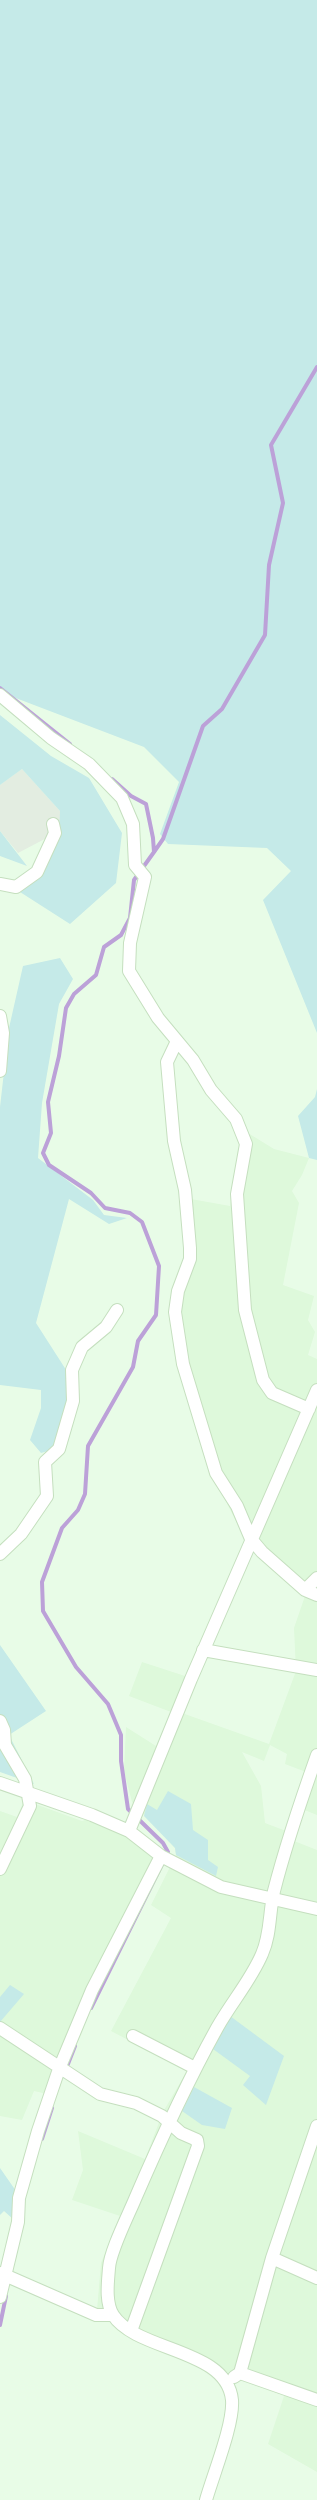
<!DOCTYPE html>
<style>
body{margin:0}
canvas{display:block;background:#e8fce7}
</style>
<canvas width="317" height="2500"></canvas>
<script>
const ctx = document.querySelector('canvas').getContext('2d');
ctx.lineJoin = 'round';
function fill(path, color) { ctx.fillStyle = color; ctx.fill(path, 'evenodd'); }
function stroke(path, color, width, dash) { ctx.strokeStyle = color; ctx.lineWidth = width; ctx.lineCap = dash ? 'butt' : 'round'; ctx.setLineDash(dash || []); ctx.stroke(path); }
fill(new Path2D(`
 M 248,1133 L 274,1149 L 309,1158 L 302,1175 L 292,1191 L 299,1203 L 283,1285 L 314,1296 L 308,1320 L 315,1332 L 308,1355 L 317,1359 L 317,1815 L 302,1809 L 306,1772 L 285,1764 L 287,1754 L 270,1745 L 264,1761 L 242,1752 L 261,1786 L 265,1823 L 286,1831 L 289,1839 L 317,1850 L 317,2472 L 268,2444 L 285,2393 L 244,2380 L 97,2310 L 101,2263 L 120,2216 L 72,2200 L 83,2170 L 78,2131 L 145,2159 L 163,2112 L 187,2071 L 111,2031 L 171,1918 L 151,1905 L 176,1855 L 175,1848 L 132,1802 L 124,1771 L 126,1727 L 156,1746 L 171,1712 L 129,1696 L 142,1662 L 185,1676 L 182,1713 L 269,1744 L 296,1671 L 294,1628 L 305,1596 L 245,1539 L 214,1478 L 170,1306 L 185,1252 L 191,1199 L 230,1206 L 242,1146 Z
 M 24,1800 L 82,1821 L 88,1819 L 125,1836 L 156,1859 L 47,2094 L 34,2091 L 22,2120 L 0,2116 L 0,1811 L 17,1817 Z`), '#def9db');
fill(new Path2D(`
 M 22,769 L 60,811 L 60,831 L 18,853 L 0,831 L 0,785 Z`), '#e3ede1');
fill(new Path2D(`
 M 0,0 L 317,0 L 317,1033 L 263,900 L 291,871 L 267,848 L 168,844 L 160,834 L 179,782 L 144,747 L 0,692 Z
 M 0,715 L 51,756 L 89,778 L 122,833 L 116,883 L 70,924 L 20,892 C 45,869 60,845 60,811 L 22,769 L 0,785 Z
 M 0,831 L 27,866 L 0,856 Z
 M 60,958 L 73,979 L 59,1004 L 42,1103 L 38,1158 L 93,1200 L 104,1215 L 127,1218 L 109,1224 L 69,1199 L 36,1323 L 70,1376 L 70,1400 L 55,1449 L 41,1453 L 30,1440 L 41,1408 L 41,1390 L 0,1385 L 0,1107 L 9,1028 L 23,966 Z
 M 317,1089 L 317,1160 L 309,1158 L 298,1116 L 315,1097 Z
 M 0,1645 L 46,1711 L 9,1735 L 34,1784 L 0,1772 Z
 M 168,1791 L 191,1804 L 193,1830 L 208,1840 L 208,1860 L 218,1867 L 216,1876 L 176,1855 L 175,1848 L 144,1816 L 147,1804 L 157,1810 Z
 M 10,1985 L 24,1994 L 0,2022 L 0,1997 Z
 M 230,2016 L 284,2056 L 266,2105 L 243,2085 L 250,2076 L 213,2049 Z
 M 194,2087 L 232,2108 L 225,2129 L 202,2125 L 182,2111 Z
 M 0,2168 L 16,2191 L 13,2219 L 4,2211 L 0,2215 Z`), '#c5eae8');
stroke(new Path2D(`
 M 0,688 L 70,744
 M 154,852 L 163,839 L 203,726 L 222,709 L 265,635 L 269,565 L 283,503 L 271,445 L 317,367
 M 91,2008 L 168,1852 L 163,1843 L 128,1809 L 121,1761 L 121,1735 L 108,1704 L 76,1667 L 43,1611 L 42,1582 L 62,1528 L 78,1510 L 85,1494 L 88,1446 L 133,1367 L 138,1341 L 156,1315 L 159,1266 L 142,1222 L 130,1213 L 105,1208 L 91,1193 L 49,1165 L 43,1153 L 51,1133 L 48,1102 L 59,1056 L 66,1008 L 74,994 L 96,975 L 104,947 L 121,935 L 130,918 L 134,880 L 154,852 L 153,838 L 146,804 L 131,796 L 112,779
 M 66,2069 L 75,2046
 M 42,2139 L 52,2108
 M 0,2325 L 6,2296`), '#bca1d8', 4);
const minor = new Path2D(`
 M 0,695 L 51,738 L 89,764 L 122,798 L 133,824 L 135,865 L 145,877 L 130,943 L 129,971 L 158,1018 L 193,1060 L 211,1090 L 236,1119 L 246,1144 L 237,1194 L 245,1310 L 263,1380 L 272,1393 L 309,1409
 M 0,884 L 16,887 L 37,872 L 55,833 L 53,824
 M 0,1016 L 3,1033 L 0,1071
 M 177,1041 L 167,1062 L 174,1141 L 185,1190 L 190,1248 L 190,1259 L 178,1291 L 175,1312 L 183,1364 L 216,1473 L 237,1506 L 251,1539 L 262,1552 L 305,1590 L 317,1595
 M 0,1554 L 21,1534 L 47,1496 L 45,1462 L 59,1449 L 73,1401 L 72,1370 L 82,1347 L 106,1327 L 117,1310
 M 305,1590 L 317,1578
 M 203,1650 L 317,1670
 M 0,1721 L 4,1730 L 5,1745 L 25,1779 L 30,1806 L 0,1869
 M 0,1783 L 92,1815 L 129,1831 L 161,1856 L 221,1887 L 317,1909
 M 129,1831 L 191,1679 L 317,1390
 M 0,2028 L 100,2094 L 136,2103 L 162,2116 L 181,2133 L 197,2140 L 198,2146 L 131,2331
 M 133,2036 L 195,2068
 M 272,2258 L 317,2278
 M 0,2273 L 96,2315 L 113,2315
 M 0,2297 L 18,2222 L 19,2198 L 38,2131 L 59,2069 L 92,1990 L 161,1856
 M 240,2373 L 272,2258 L 317,2126
 M 234,2377 L 240,2373 L 317,2400
 M 206,2500 C 213,2475 234,2424 232,2400 C 227,2348 137,2352 113,2315 C 105,2302 108,2282 109,2268 C 110,2251 128,2216 135,2199 C 160,2141 186,2084 217,2028 C 231,2003 251,1980 262,1954 C 271,1934 269,1912 274,1891 C 286,1844 301,1800 317,1755`);
stroke(minor, '#c5dfbf', 14);
stroke(minor, '#fff', 12);
</script>
